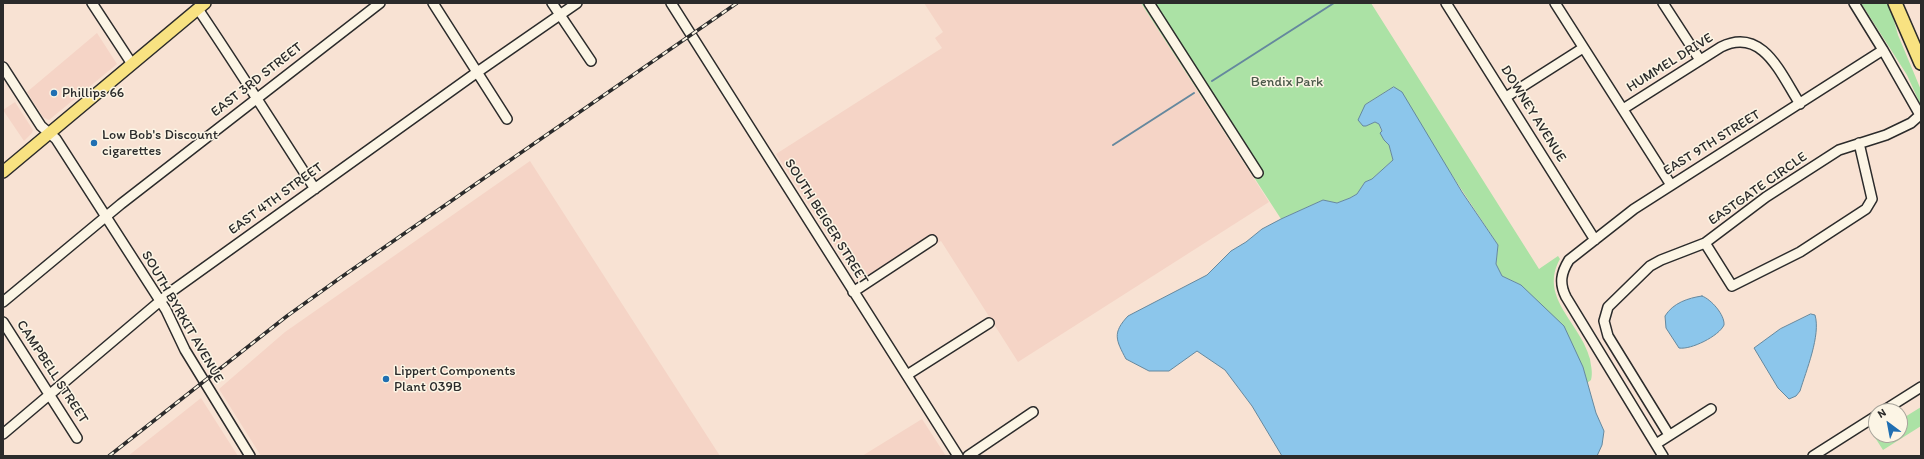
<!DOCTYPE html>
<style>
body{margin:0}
#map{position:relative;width:1924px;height:459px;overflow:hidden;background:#f8e2d3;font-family:Itim,sans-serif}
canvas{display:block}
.frame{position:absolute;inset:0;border:4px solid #2b2b2b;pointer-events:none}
.north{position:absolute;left:1868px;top:403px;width:40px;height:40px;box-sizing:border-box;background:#fcf5e5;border:1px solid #a8a49b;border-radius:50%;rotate:328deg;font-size:11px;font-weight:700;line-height:16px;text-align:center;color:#2b2b2b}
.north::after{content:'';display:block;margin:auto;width:14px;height:18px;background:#1f6fb2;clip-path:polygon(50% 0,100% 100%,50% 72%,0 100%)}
</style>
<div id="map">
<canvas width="1924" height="459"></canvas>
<div class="frame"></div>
<div class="north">N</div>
</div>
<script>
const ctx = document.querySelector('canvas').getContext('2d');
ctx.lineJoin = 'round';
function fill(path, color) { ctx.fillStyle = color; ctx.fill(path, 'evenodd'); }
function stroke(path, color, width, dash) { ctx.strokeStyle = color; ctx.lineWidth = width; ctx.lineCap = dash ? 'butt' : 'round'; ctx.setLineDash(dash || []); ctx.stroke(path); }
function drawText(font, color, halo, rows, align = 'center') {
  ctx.font = font + ' Itim,sans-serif'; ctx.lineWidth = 3; ctx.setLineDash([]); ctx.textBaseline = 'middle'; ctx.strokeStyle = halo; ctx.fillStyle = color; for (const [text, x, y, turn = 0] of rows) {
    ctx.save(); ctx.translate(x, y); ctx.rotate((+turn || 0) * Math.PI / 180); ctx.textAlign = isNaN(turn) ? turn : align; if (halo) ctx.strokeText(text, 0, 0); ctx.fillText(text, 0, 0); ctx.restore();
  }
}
fill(new Path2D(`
 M 924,3 L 1141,3 L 1269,202 L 1018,362 L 941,241 L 863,290 L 776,154 L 942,48 L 935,38 L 943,32 Z
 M 97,33 L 117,64 L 49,120 L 43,117 L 27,92 Z
 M 15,102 L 33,130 L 32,133 L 24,141 L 3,110 Z
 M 530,161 L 720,456 L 261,456 L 219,389 L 285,332 Z
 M 201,398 L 238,456 L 128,456 Z
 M 922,419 L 946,456 L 862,456 Z`), '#f5d4c6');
fill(new Path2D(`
 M 1141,3 L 1371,3 L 1539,269 L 1558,256 L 1560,259 C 1538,298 1581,323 1590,359 C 1591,367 1593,372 1591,380 L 1587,383 L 1583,367 L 1521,285 L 1502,276 L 1496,264 L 1498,245 L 1394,87 L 1365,105 L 1366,126 L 1375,122 L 1379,124 L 1384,140 L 1389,145 L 1393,160 L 1372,179 L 1365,182 L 1357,194 L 1350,198 L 1337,203 L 1323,200 L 1281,219 Z
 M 1861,3 L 1889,3 L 1898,35 L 1921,90 L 1921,106 L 1907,75 Z
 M 1921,407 L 1921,426 L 1883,450 L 1874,436 L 1900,435 L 1900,420 Z`), '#abe2a5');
const water = new Path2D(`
 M 1394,87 L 1402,92 L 1462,192 L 1498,245 L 1496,264 L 1502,276 L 1521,285 L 1564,326 L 1583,367 L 1596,413 L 1604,431 L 1602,445 L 1597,456 L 1282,456 L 1252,406 L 1225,370 L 1197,351 L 1169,371 L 1149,371 L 1126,359 C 1116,340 1112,333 1128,316 L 1207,275 L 1231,251 L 1246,242 L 1262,229 L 1281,219 L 1323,200 L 1337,203 L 1350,198 L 1357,194 L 1365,182 L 1372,179 L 1393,160 L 1389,145 L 1384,140 L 1380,133 L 1382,131 L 1379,124 L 1375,122 L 1366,126 L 1363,126 L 1358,120 L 1365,105 Z
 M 1702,296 C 1711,299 1725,315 1724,325 C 1719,336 1691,350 1679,348 L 1666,328 L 1665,316 C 1673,303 1688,298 1702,296 Z
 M 1811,314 L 1815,315 C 1821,335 1806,371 1800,391 L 1796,396 L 1789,399 L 1778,388 L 1754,348 L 1780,329 Z`);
fill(water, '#8cc6eb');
stroke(water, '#65889e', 1);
stroke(new Path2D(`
 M 1212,81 L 1334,3
 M 1113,145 L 1194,93`), '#65889e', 2);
const minor = new Path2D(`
 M 92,3 L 132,64
 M 433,3 L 507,119
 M 552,3 L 591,61
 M 671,3 L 958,456
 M 1149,3 L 1258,173
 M 1446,3 L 1595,240
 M 1555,3 L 1671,185
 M 1663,3 L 1700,60
 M 198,9 C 238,68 276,129 315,189
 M 3,67 L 41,126 L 56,139 L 166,310 L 185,350 L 250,456
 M 1506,97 L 1583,48
 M 1623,109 L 1721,47 C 1763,26 1781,75 1800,104
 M 1705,243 L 1732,286 L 1800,252 L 1866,209 L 1872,199 L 1859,143
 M 853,292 L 932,240
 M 3,302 L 121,204 L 380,3
 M 3,322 L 77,438
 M 907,375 L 989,323
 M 1883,411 L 1921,387
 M 3,434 L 172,291 L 476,73 L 577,3
 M 1669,435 L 1608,336 L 1604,321 L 1608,307 L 1650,266 L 1661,260 L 1705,243 L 1766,197 L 1839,150 L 1886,135 L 1911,123 L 1920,115 L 1883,50 L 1854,3
 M 1656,444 L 1711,409
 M 968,456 L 1033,412
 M 1663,456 L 1566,297 C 1559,283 1561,273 1569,260 L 1634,209 L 1883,50
 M 1813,456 L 1876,416`);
const major = new Path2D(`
 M 3,172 L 205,3`);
const highway = new Path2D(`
 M 1895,3 L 1921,63`);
stroke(minor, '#2b2b2b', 12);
stroke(major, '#2b2b2b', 14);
stroke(highway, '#2b2b2b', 16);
stroke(minor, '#fcf5e5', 9);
stroke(major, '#f8e281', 11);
stroke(highway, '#f8e281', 13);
const rail = new Path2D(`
 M 109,456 L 287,316 L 340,278 L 737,3`);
stroke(rail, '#2b2b2b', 3.5);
stroke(rail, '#fcf5e5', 2, [6]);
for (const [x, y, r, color] of [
 [54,93,4,"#1f6fb2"],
 [94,143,4,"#1f6fb2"],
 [386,379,4,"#1f6fb2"]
]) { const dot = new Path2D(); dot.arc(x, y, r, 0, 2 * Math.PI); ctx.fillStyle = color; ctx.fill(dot); stroke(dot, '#fcf5e5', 1.5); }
drawText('14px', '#2b2b2b', '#fcf5e5', [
 ["HUMMEL DRIVE",1670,63,-32],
 ["EAST 3RD STREET",257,80,-38],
 ["DOWNEY AVENUE",1533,114,58],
 ["EAST 9TH STREET",1712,143,-32],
 ["EASTGATE CIRCLE",1758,189,-35],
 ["EAST 4TH STREET",276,199,-36],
 ["SOUTH BEIGER STREET",826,222,58],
 ["SOUTH BYRKIT AVENUE",182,317,60],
 ["CAMPBELL STREET",52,372,57]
]);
drawText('14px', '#4b594a', '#fcf5e5', [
 ["Bendix Park",1287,82]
]);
drawText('14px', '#2b2b2b', '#fcf5e5', [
 ["Phillips 66",62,93],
 ["Low Bob's Discount",102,135],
 ["cigarettes",102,151],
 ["Lippert Components",394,371],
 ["Plant 039B",394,387]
], 'left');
</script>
